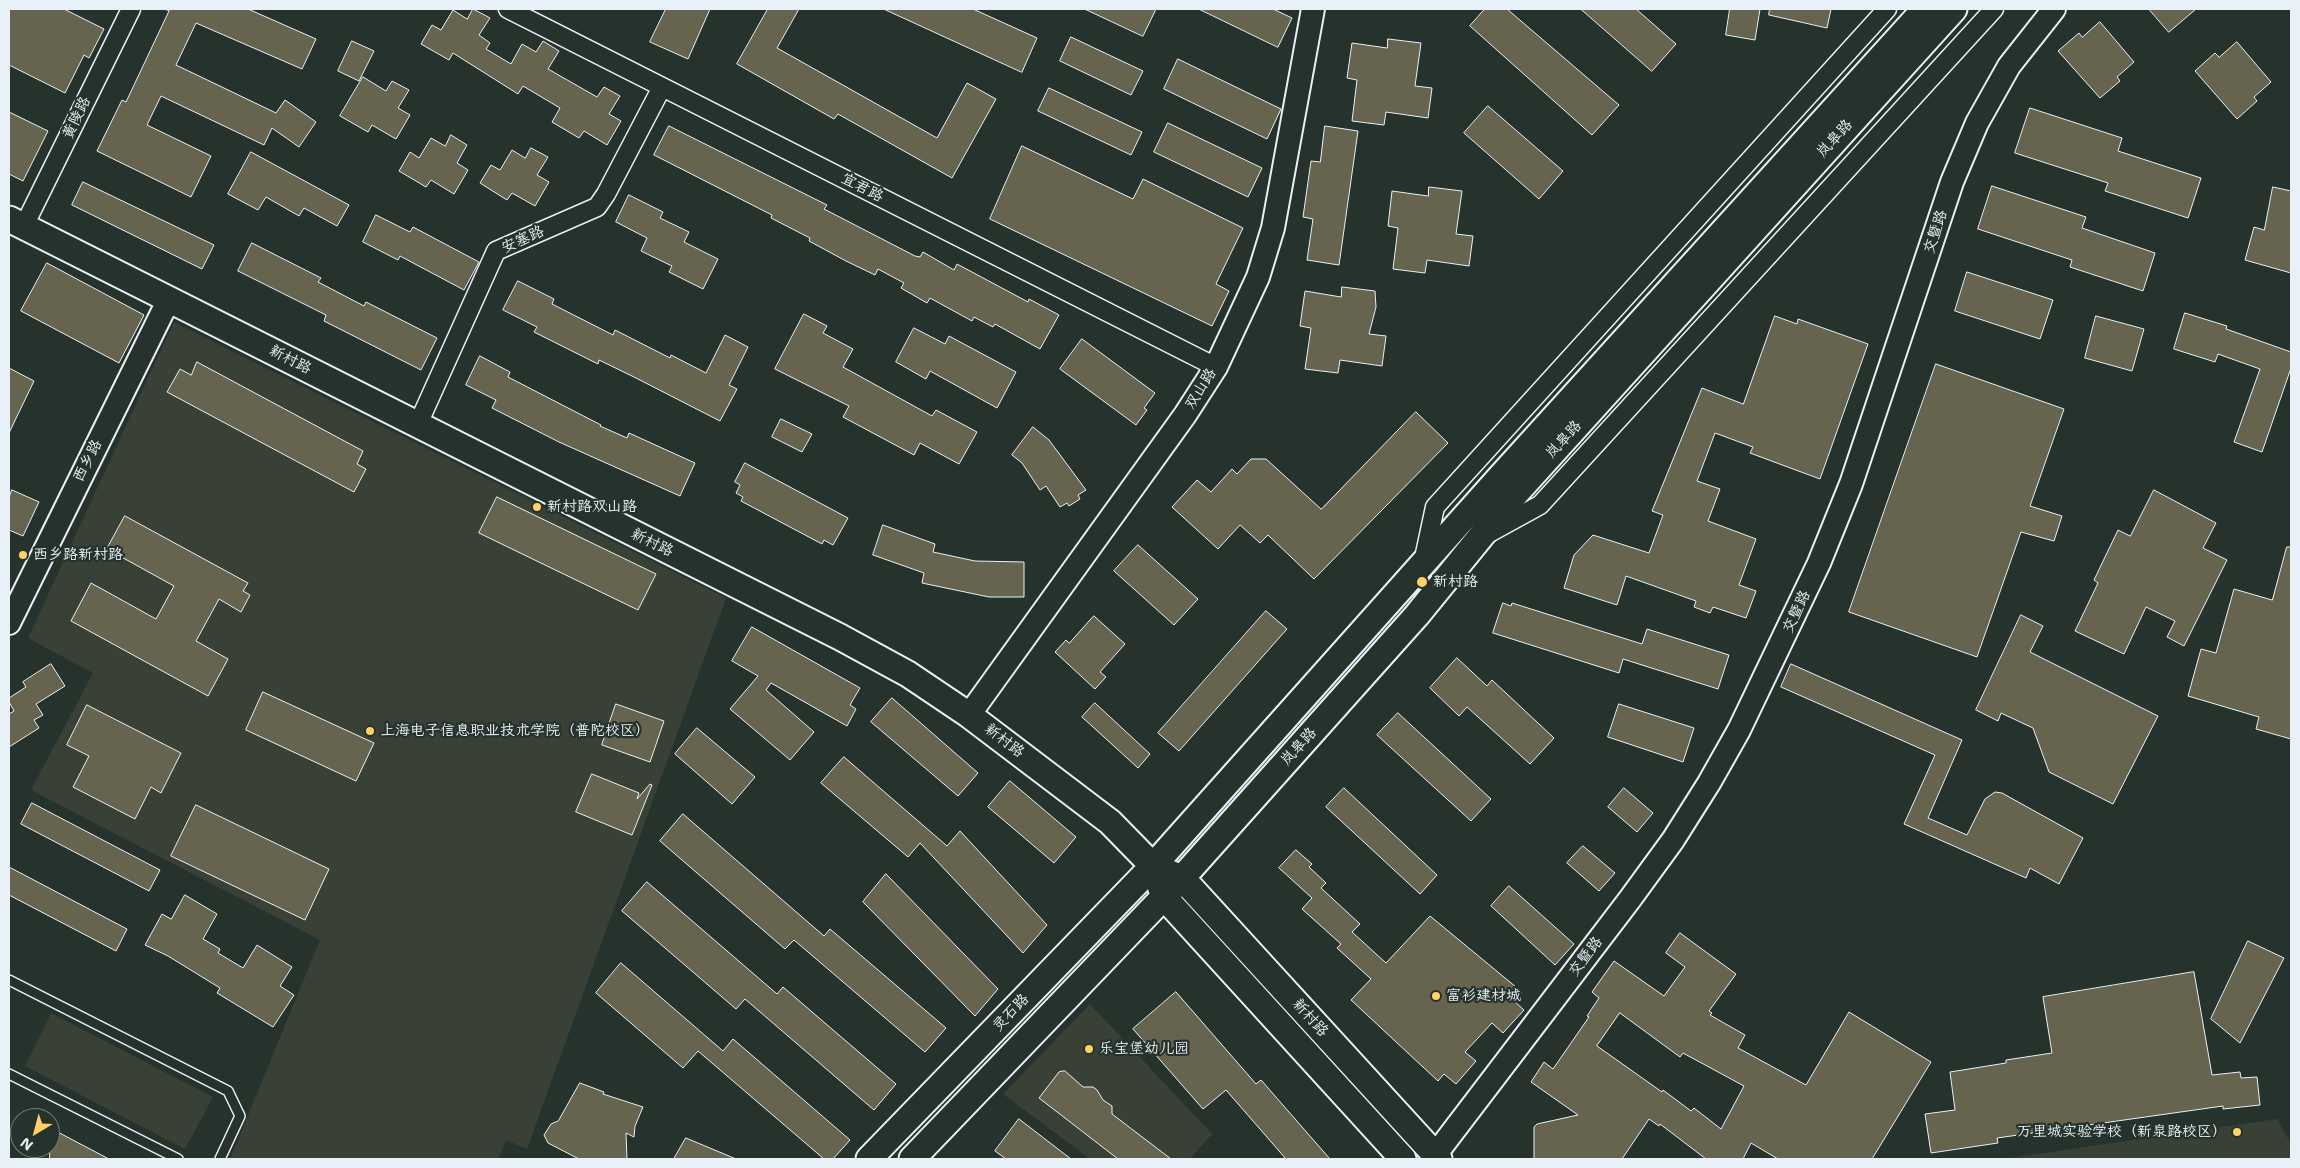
<!DOCTYPE html>
<meta charset="utf-8">
<style>
body{margin:0}
#map{position:relative;width:2300px;height:1168px;overflow:hidden;background:#26332d;font-family:"Shantell Sans",sans-serif}
canvas{display:block}
.frame{position:absolute;inset:0;border:10px solid #e8f1f8;pointer-events:none}
.north{position:absolute;left:10px;top:1108px;width:50px;height:50px;box-sizing:border-box;background:#26332d;border:1px solid #747f7e;border-radius:50%;rotate:217deg;font-size:14px;font-weight:700;line-height:20px;text-align:center;color:#e8f1f8}
.north::after{content:'';display:block;margin:auto;width:18px;height:22px;background:#ffd166;clip-path:polygon(50% 0,100% 100%,50% 72%,0 100%)}
</style>
<div id="map">
<canvas width="2300" height="1168"></canvas>
<div class="frame"></div>
<div class="north">N</div>
</div>
<script>
const ctx = document.querySelector('canvas').getContext('2d');
ctx.lineJoin = 'round';
function fill(path, color) { ctx.fillStyle = color; ctx.fill(path, 'evenodd'); }
function stroke(path, color, width, dash) { ctx.strokeStyle = color; ctx.lineWidth = width; ctx.lineCap = dash ? 'butt' : 'round'; ctx.setLineDash(dash || []); ctx.stroke(path); }
function drawText(font, color, halo, rows, align = 'center') {
  ctx.font = font + ' "Shantell Sans","LXGW WenKai TC",sans-serif'; ctx.lineWidth = 4.5; ctx.setLineDash([]); ctx.textBaseline = 'middle'; ctx.strokeStyle = halo; ctx.fillStyle = color; for (const [text, x, y, turn = 0] of rows) {
    ctx.save(); ctx.translate(x, y); ctx.rotate((+turn || 0) * Math.PI / 180); ctx.textAlign = isNaN(turn) ? turn : align; if (halo) ctx.strokeText(text, 0, 0); ctx.fillText(text, 0, 0); ctx.restore();
  }
}
fill(new Path2D(`
 M 174,322 L 726,598 L 527,1149 L 506,1140 L 498,1159 L 230,1159 L 320,940 L 31,790 L 93,673 L 28,638 Z
 M 1090,1004 L 1212,1134 L 1190,1159 L 1090,1159 L 1003,1094 Z
 M 51,1013 L 213,1097 L 185,1149 L 25,1066 Z
 M 2277,1119 L 2291,1144 L 2291,1159 L 2003,1159 Z`), '#394137');
const building = new Path2D(`
 M 9,9 L 64,9 L 104,29 L 89,58 L 84,55 L 65,93 L 9,65 Z
 M 164,9 L 248,9 L 316,39 L 302,69 L 196,23 L 176,65 L 276,113 L 285,100 L 316,122 L 299,147 L 272,128 L 264,145 L 161,96 L 147,125 L 211,156 L 191,197 L 97,151 L 122,100 L 126,102 L 169,11 Z
 M 473,9 L 490,18 L 479,35 L 490,43 L 486,49 L 511,64 L 522,44 L 536,52 L 543,41 L 559,51 L 548,69 L 597,97 L 604,87 L 620,96 L 609,114 L 621,121 L 607,145 L 584,131 L 579,138 L 552,122 L 560,108 L 523,86 L 518,94 L 453,53 L 449,60 L 421,44 L 432,25 L 441,30 L 453,10 L 467,19 Z
 M 666,9 L 710,9 L 688,59 L 650,42 Z
 M 768,9 L 799,9 L 777,48 L 937,138 L 967,83 L 996,99 L 952,178 L 838,114 L 834,119 L 737,64 Z
 M 884,9 L 973,9 L 1037,38 L 1022,72 Z
 M 1085,9 L 1156,9 L 1143,36 Z
 M 1199,9 L 1273,9 L 1292,18 L 1278,47 Z
 M 1485,9 L 1507,9 L 1619,105 L 1592,135 L 1470,26 Z
 M 1581,9 L 1636,9 L 1676,44 L 1652,71 Z
 M 1730,9 L 1760,9 L 1755,40 L 1726,35 Z
 M 1770,9 L 1831,9 L 1827,28 L 1769,15 Z
 M 2149,9 L 2196,9 L 2169,32 Z
 M 2100,22 L 2134,62 L 2117,77 L 2120,81 L 2100,98 L 2058,51 L 2079,33 L 2082,37 Z
 M 1071,37 L 1143,71 L 1131,95 L 1060,61 Z
 M 1388,39 L 1421,43 L 1415,86 L 1432,88 L 1428,118 L 1386,112 L 1384,125 L 1352,121 L 1357,80 L 1347,78 L 1352,43 L 1387,48 Z
 M 352,41 L 374,51 L 359,81 L 338,71 Z
 M 2237,42 L 2271,82 L 2254,97 L 2257,101 L 2237,119 L 2195,71 L 2215,53 L 2219,57 Z
 M 1178,59 L 1281,109 L 1267,139 L 1164,89 Z
 M 363,77 L 386,91 L 392,81 L 409,90 L 398,108 L 410,115 L 396,139 L 372,125 L 368,132 L 340,116 Z
 M 1049,88 L 1142,132 L 1131,155 L 1038,111 Z
 M 1488,106 L 1563,171 L 1539,199 L 1464,133 Z
 M 2030,108 L 2122,138 L 2118,151 L 2201,178 L 2188,218 L 2105,191 L 2108,183 L 2015,153 Z
 M 9,112 L 48,131 L 23,181 L 9,174 Z
 M 1168,123 L 1262,168 L 1248,197 L 1154,152 Z
 M 669,126 L 827,205 L 824,209 L 915,256 L 920,257 L 923,252 L 954,270 L 957,264 L 1028,302 L 1029,299 L 1059,315 L 1040,349 L 995,324 L 993,327 L 974,317 L 972,321 L 930,298 L 927,303 L 901,288 L 904,283 L 878,269 L 875,275 L 846,261 L 809,241 L 810,238 L 771,218 L 772,215 L 654,155 Z
 M 1325,126 L 1358,131 L 1339,265 L 1307,260 L 1313,219 L 1303,217 L 1311,161 L 1320,162 Z
 M 451,135 L 467,145 L 457,163 L 468,170 L 454,194 L 431,180 L 426,187 L 399,171 L 410,152 L 419,158 L 431,138 L 445,146 Z
 M 1022,146 L 1133,199 L 1143,179 L 1243,228 L 1216,284 L 1229,291 L 1212,326 L 990,219 Z
 M 531,148 L 548,157 L 537,175 L 549,182 L 535,206 L 512,193 L 507,200 L 480,183 L 491,165 L 500,170 L 512,150 L 525,158 Z
 M 251,152 L 349,205 L 337,226 L 304,208 L 299,216 L 266,197 L 258,210 L 228,194 Z
 M 83,182 L 214,245 L 202,269 L 72,205 Z
 M 1992,186 L 2086,217 L 2082,228 L 2155,253 L 2143,291 L 2070,267 L 2072,260 L 1978,229 Z
 M 1429,187 L 1462,191 L 1456,234 L 1473,236 L 1469,266 L 1427,260 L 1425,273 L 1393,269 L 1398,228 L 1388,226 L 1392,191 L 1428,196 Z
 M 2273,187 L 2291,191 L 2291,273 L 2245,260 L 2254,227 L 2264,230 Z
 M 629,195 L 663,212 L 660,218 L 689,232 L 684,242 L 718,259 L 703,289 L 669,272 L 672,266 L 641,251 L 647,238 L 616,222 Z
 M 376,215 L 410,232 L 413,227 L 479,262 L 464,290 L 400,256 L 398,260 L 363,242 Z
 M 252,243 L 321,278 L 318,282 L 364,306 L 366,302 L 437,338 L 421,370 L 324,321 L 326,315 L 238,271 Z
 M 47,263 L 144,315 L 119,363 L 21,311 Z
 M 1967,272 L 2053,300 L 2040,339 L 1955,311 Z
 M 518,281 L 554,299 L 552,304 L 613,335 L 615,330 L 670,358 L 671,355 L 706,373 L 725,335 L 748,347 L 729,385 L 737,389 L 720,421 L 634,377 L 599,360 L 598,364 L 534,332 L 537,327 L 503,310 Z
 M 1342,287 L 1375,291 L 1376,307 L 1369,334 L 1386,336 L 1382,366 L 1340,360 L 1338,373 L 1305,369 L 1311,328 L 1300,326 L 1305,291 L 1341,297 Z
 M 2185,313 L 2227,326 L 2226,329 L 2291,352 L 2291,368 L 2262,452 L 2234,442 L 2260,369 L 2218,354 L 2215,362 L 2174,349 Z
 M 804,314 L 827,326 L 823,333 L 853,349 L 843,367 L 932,416 L 936,410 L 977,432 L 959,464 L 920,443 L 914,455 L 843,417 L 849,406 L 775,369 Z
 M 1775,316 L 1797,324 L 1798,319 L 1868,344 L 1820,479 L 1750,453 L 1753,447 L 1715,433 L 1697,481 L 1720,489 L 1708,521 L 1756,539 L 1739,585 L 1756,591 L 1746,618 L 1713,607 L 1710,613 L 1694,607 L 1696,601 L 1626,576 L 1617,605 L 1564,588 L 1574,555 L 1593,535 L 1649,553 L 1663,515 L 1652,511 L 1702,388 L 1743,404 Z
 M 2096,316 L 2144,329 L 2132,371 L 2085,358 Z
 M 914,328 L 945,344 L 949,336 L 1016,372 L 997,408 L 930,371 L 926,379 L 896,362 Z
 M 1082,339 L 1155,393 L 1144,408 L 1147,410 L 1136,425 L 1060,369 Z
 M 480,356 L 510,372 L 508,377 L 601,425 L 600,426 L 627,438 L 629,433 L 695,463 L 680,496 L 559,442 L 492,408 L 496,400 L 466,385 Z
 M 197,362 L 363,451 L 357,464 L 366,469 L 354,492 L 167,392 L 180,369 L 191,375 Z
 M 1936,364 L 2064,409 L 2030,506 L 2062,516 L 2054,541 L 2021,532 L 1977,657 L 1849,612 Z
 M 9,368 L 34,381 L 9,433 Z
 M 1416,412 L 1448,443 L 1314,579 L 1268,535 L 1260,543 L 1240,525 L 1218,549 L 1172,507 L 1197,480 L 1211,492 L 1232,469 L 1237,474 L 1251,459 L 1266,459 L 1321,509 Z
 M 781,419 L 812,434 L 802,452 L 772,437 Z
 M 1033,427 L 1049,440 L 1086,490 L 1078,495 L 1080,499 L 1069,506 L 1067,503 L 1060,507 L 1046,486 L 1040,490 L 1022,463 L 1012,455 Z
 M 745,463 L 848,518 L 833,545 L 824,540 L 822,544 L 741,501 L 743,497 L 736,493 L 740,485 L 735,482 Z
 M 12,490 L 39,502 L 23,536 L 9,530 L 9,498 Z
 M 2154,490 L 2216,523 L 2203,548 L 2227,560 L 2184,646 L 2167,637 L 2175,621 L 2146,607 L 2124,654 L 2075,631 L 2098,583 L 2094,580 L 2118,530 L 2130,536 Z
 M 497,497 L 656,574 L 638,610 L 479,533 Z
 M 125,516 L 248,583 L 243,591 L 250,595 L 241,612 L 219,599 L 196,641 L 228,659 L 208,696 L 71,621 L 91,583 L 156,619 L 174,586 L 107,549 Z
 M 883,525 L 935,544 L 933,552 L 975,561 L 1024,562 L 1024,597 L 989,597 L 922,583 L 924,573 L 873,555 Z
 M 1138,545 L 1198,599 L 1174,625 L 1114,571 Z
 M 2287,547 L 2291,547 L 2291,739 L 2256,729 L 2259,717 L 2188,696 L 2201,649 L 2216,653 L 2234,589 L 2272,600 Z
 M 1503,603 L 1511,606 L 1512,603 L 1642,644 L 1647,629 L 1729,655 L 1718,689 L 1623,659 L 1619,673 L 1493,633 Z
 M 1266,611 L 1287,629 L 1179,751 L 1158,733 Z
 M 2021,615 L 2043,626 L 2030,652 L 2158,716 L 2113,804 L 2049,772 L 2033,728 L 2001,713 L 1998,721 L 1976,710 Z
 M 1094,616 L 1125,644 L 1100,672 L 1106,677 L 1095,689 L 1055,652 L 1066,640 L 1069,643 Z
 M 752,627 L 860,688 L 850,705 L 856,709 L 847,726 L 771,683 L 766,690 L 814,732 L 790,760 L 730,709 L 758,676 L 732,661 Z
 M 1457,658 L 1487,686 L 1492,680 L 1554,738 L 1530,764 L 1467,707 L 1459,716 L 1430,688 Z
 M 51,664 L 65,686 L 36,704 L 43,715 L 34,720 L 39,728 L 9,747 L 9,714 L 14,711 L 9,702 L 9,698 L 26,687 L 23,682 Z
 M 1791,664 L 1962,740 L 1928,818 L 1967,835 L 1985,799 L 1995,792 L 2002,793 L 2083,838 L 2059,884 L 2030,868 L 2026,878 L 1904,824 L 1935,755 L 1781,687 Z
 M 263,692 L 374,743 L 356,781 L 246,730 Z
 M 892,698 L 978,773 L 958,796 L 871,722 Z
 M 1095,703 L 1150,754 L 1138,768 L 1082,717 Z
 M 616,704 L 664,721 L 650,762 L 602,745 Z
 M 1619,704 L 1694,728 L 1683,762 L 1608,737 Z
 M 87,705 L 181,753 L 161,793 L 151,787 L 135,819 L 73,787 L 89,756 L 67,745 Z
 M 1398,713 L 1491,799 L 1471,821 L 1377,735 Z
 M 697,728 L 755,777 L 732,804 L 675,754 Z
 M 844,757 L 947,846 L 960,831 L 1047,925 L 1023,953 L 920,843 L 908,857 L 821,783 Z
 M 592,774 L 639,793 L 637,799 L 650,784 L 652,785 L 632,835 L 576,812 Z
 M 1010,781 L 1076,837 L 1054,863 L 988,807 Z
 M 1344,788 L 1437,875 L 1420,894 L 1326,807 Z
 M 1624,788 L 1653,813 L 1637,832 L 1608,807 Z
 M 32,803 L 160,870 L 149,891 L 21,824 Z
 M 196,805 L 329,869 L 305,920 L 171,856 Z
 M 683,814 L 824,936 L 830,929 L 946,1028 L 925,1052 L 794,940 L 785,949 L 660,841 Z
 M 1583,846 L 1615,873 L 1599,891 L 1567,863 Z
 M 1296,850 L 1312,864 L 1309,867 L 1326,883 L 1321,888 L 1360,924 L 1352,932 L 1386,963 L 1430,916 L 1522,992 L 1514,1001 L 1524,1010 L 1503,1033 L 1492,1023 L 1465,1052 L 1476,1061 L 1456,1084 L 1444,1074 L 1438,1081 L 1351,1000 L 1371,979 L 1337,948 L 1341,944 L 1302,909 L 1312,898 L 1279,868 Z
 M 9,867 L 127,929 L 116,951 L 9,895 Z
 M 886,874 L 998,989 L 975,1016 L 863,902 Z
 M 647,882 L 777,994 L 783,987 L 896,1084 L 874,1110 L 745,999 L 736,1009 L 622,911 Z
 M 1509,886 L 1574,944 L 1555,965 L 1491,906 Z
 M 185,895 L 217,914 L 203,939 L 220,949 L 218,953 L 243,968 L 257,945 L 292,967 L 280,986 L 294,995 L 273,1027 L 217,993 L 220,988 L 168,956 L 145,945 L 162,914 L 171,919 Z
 M 1680,933 L 1736,974 L 1709,1011 L 1712,1013 L 1710,1015 L 1745,1035 L 1738,1048 L 1806,1085 L 1849,1012 L 1931,1062 L 1872,1159 L 1778,1159 L 1751,1143 L 1743,1159 L 1706,1159 L 1660,1124 L 1659,1126 L 1649,1119 L 1622,1159 L 1534,1159 L 1534,1127 L 1537,1124 L 1578,1115 L 1531,1082 L 1544,1062 L 1553,1069 L 1589,1017 L 1587,1016 L 1599,998 L 1592,992 L 1614,961 L 1664,996 L 1685,967 L 1666,953 ZM 1620,1013 L 1680,1057 L 1683,1053 L 1744,1086 L 1721,1129 L 1694,1108 L 1691,1111 L 1663,1090 L 1662,1092 L 1597,1046 Z
 M 2248,941 L 2284,958 L 2240,1043 L 2211,1019 Z
 M 621,963 L 723,1051 L 733,1039 L 850,1140 L 833,1159 L 824,1159 L 698,1051 L 683,1068 L 596,993 Z
 M 2194,972 L 2212,1075 L 2240,1072 L 2241,1078 L 2257,1077 L 2260,1105 L 2223,1109 L 2223,1106 L 1997,1138 L 1998,1143 L 1931,1153 L 1925,1114 L 1955,1110 L 1950,1072 L 2006,1063 L 2006,1060 L 2052,1053 L 2043,997 Z
 M 1176,992 L 1256,1084 L 1261,1080 L 1330,1159 L 1286,1159 L 1226,1090 L 1203,1109 L 1133,1029 Z
 M 1065,1071 L 1083,1087 L 1093,1087 L 1097,1090 L 1103,1100 L 1112,1106 L 1112,1114 L 1171,1159 L 1118,1159 L 1039,1098 L 1059,1072 Z
 M 580,1083 L 604,1092 L 603,1094 L 643,1107 L 635,1126 L 634,1137 L 626,1133 L 627,1159 L 579,1159 L 548,1143 L 544,1135 L 551,1124 L 558,1121 Z
 M 1019,1119 L 1071,1159 L 1006,1159 L 995,1151 Z
 M 50,1128 L 109,1159 L 50,1159 Z
 M 686,1138 L 736,1159 L 674,1159 Z`);
fill(building, '#66634f');
stroke(building, '#e8f1f8', 1);
const service = new Path2D(`
 M 9,980 L 228,1091 L 240,1116 L 220,1159
 M 9,1074 L 178,1159`);
const minor = new Path2D(`
 M 508,9 L 1216,367
 M 24,226 L 131,9
 M 418,424 L 496,251 L 597,207 L 606,194 L 662,87
 M 1489,533 L 1540,505 L 1994,9
 M 1423,563 L 1435,507 L 1887,9`);
const tertiary = new Path2D(`
 M 9,623 L 169,299
 M 969,715 L 1185,415 L 1216,367 L 1258,277 L 1273,228 L 1313,9
 M 1432,1159 L 1630,899 L 1673,840 L 1709,783 L 1739,730 L 1819,563 L 1851,484 L 1952,182 L 1977,123 L 2009,66 L 2054,9`);
const secondary = new Path2D(`
 M 9,219 L 840,637 L 908,674 L 969,715 L 1110,822 L 1153,866 L 1182,878 L 1439,1159
 M 1159,883 L 1164,897 L 1403,1159
 M 869,1159 L 1153,866 L 1501,476 L 1925,9
 M 912,1159 L 1182,878 L 1417,615 L 1517,492 L 1954,9`);
stroke(service, '#e8f1f8', 12);
stroke(minor, '#e8f1f8', 21);
stroke(tertiary, '#e8f1f8', 26);
stroke(secondary, '#e8f1f8', 29);
stroke(service, '#26332d', 9);
stroke(minor, '#26332d', 18);
stroke(tertiary, '#26332d', 22);
stroke(secondary, '#26332d', 25);
for (const [x, y, r, color] of [
 [537,507,5,"#ffd166"],
 [23,555,5,"#ffd166"],
 [1422,582,6,"#ffd166"],
 [370,731,5,"#ffd166"],
 [1436,996,5,"#ffd166"],
 [1089,1049,5,"#ffd166"],
 [2237,1132,5,"#ffd166"]
]) { const dot = new Path2D(); dot.arc(x, y, r, 0, 2 * Math.PI); ctx.fillStyle = color; ctx.fill(dot); stroke(dot, '#26332d', 2); }
drawText('15px', '#e8f1f8', '#26332d', [
 ["黄陵路",77,118,-64],
 ["岚皋路",1835,139,-48],
 ["宜君路",862,188,27],
 ["交暨路",1936,232,-72],
 ["安塞路",523,240,-25],
 ["新村路",290,360,27],
 ["双山路",1201,389,-58],
 ["岚皋路",1564,440,-48],
 ["西乡路",88,461,-63],
 ["新村路",652,543,26],
 ["交暨路",1797,612,-65],
 ["新村路",1004,741,37],
 ["岚皋路",1299,747,-48],
 ["交暨路",1586,957,-53],
 ["灵石路",1011,1013,-46],
 ["新村路",1310,1018,48]
]);
drawText('15px', '#e8f1f8', '#26332d', [
 ["新村路双山路",547,507],
 ["西乡路新村路",33,555],
 ["新村路",1433,582],
 ["上海电子信息职业技术学院（普陀校区）",380,731],
 ["富衫建材城",1446,996],
 ["乐宝堡幼儿园",1099,1049],
 ["万里城实验学校（新泉路校区）",2227,1132,"right"]
], 'left');
</script>
